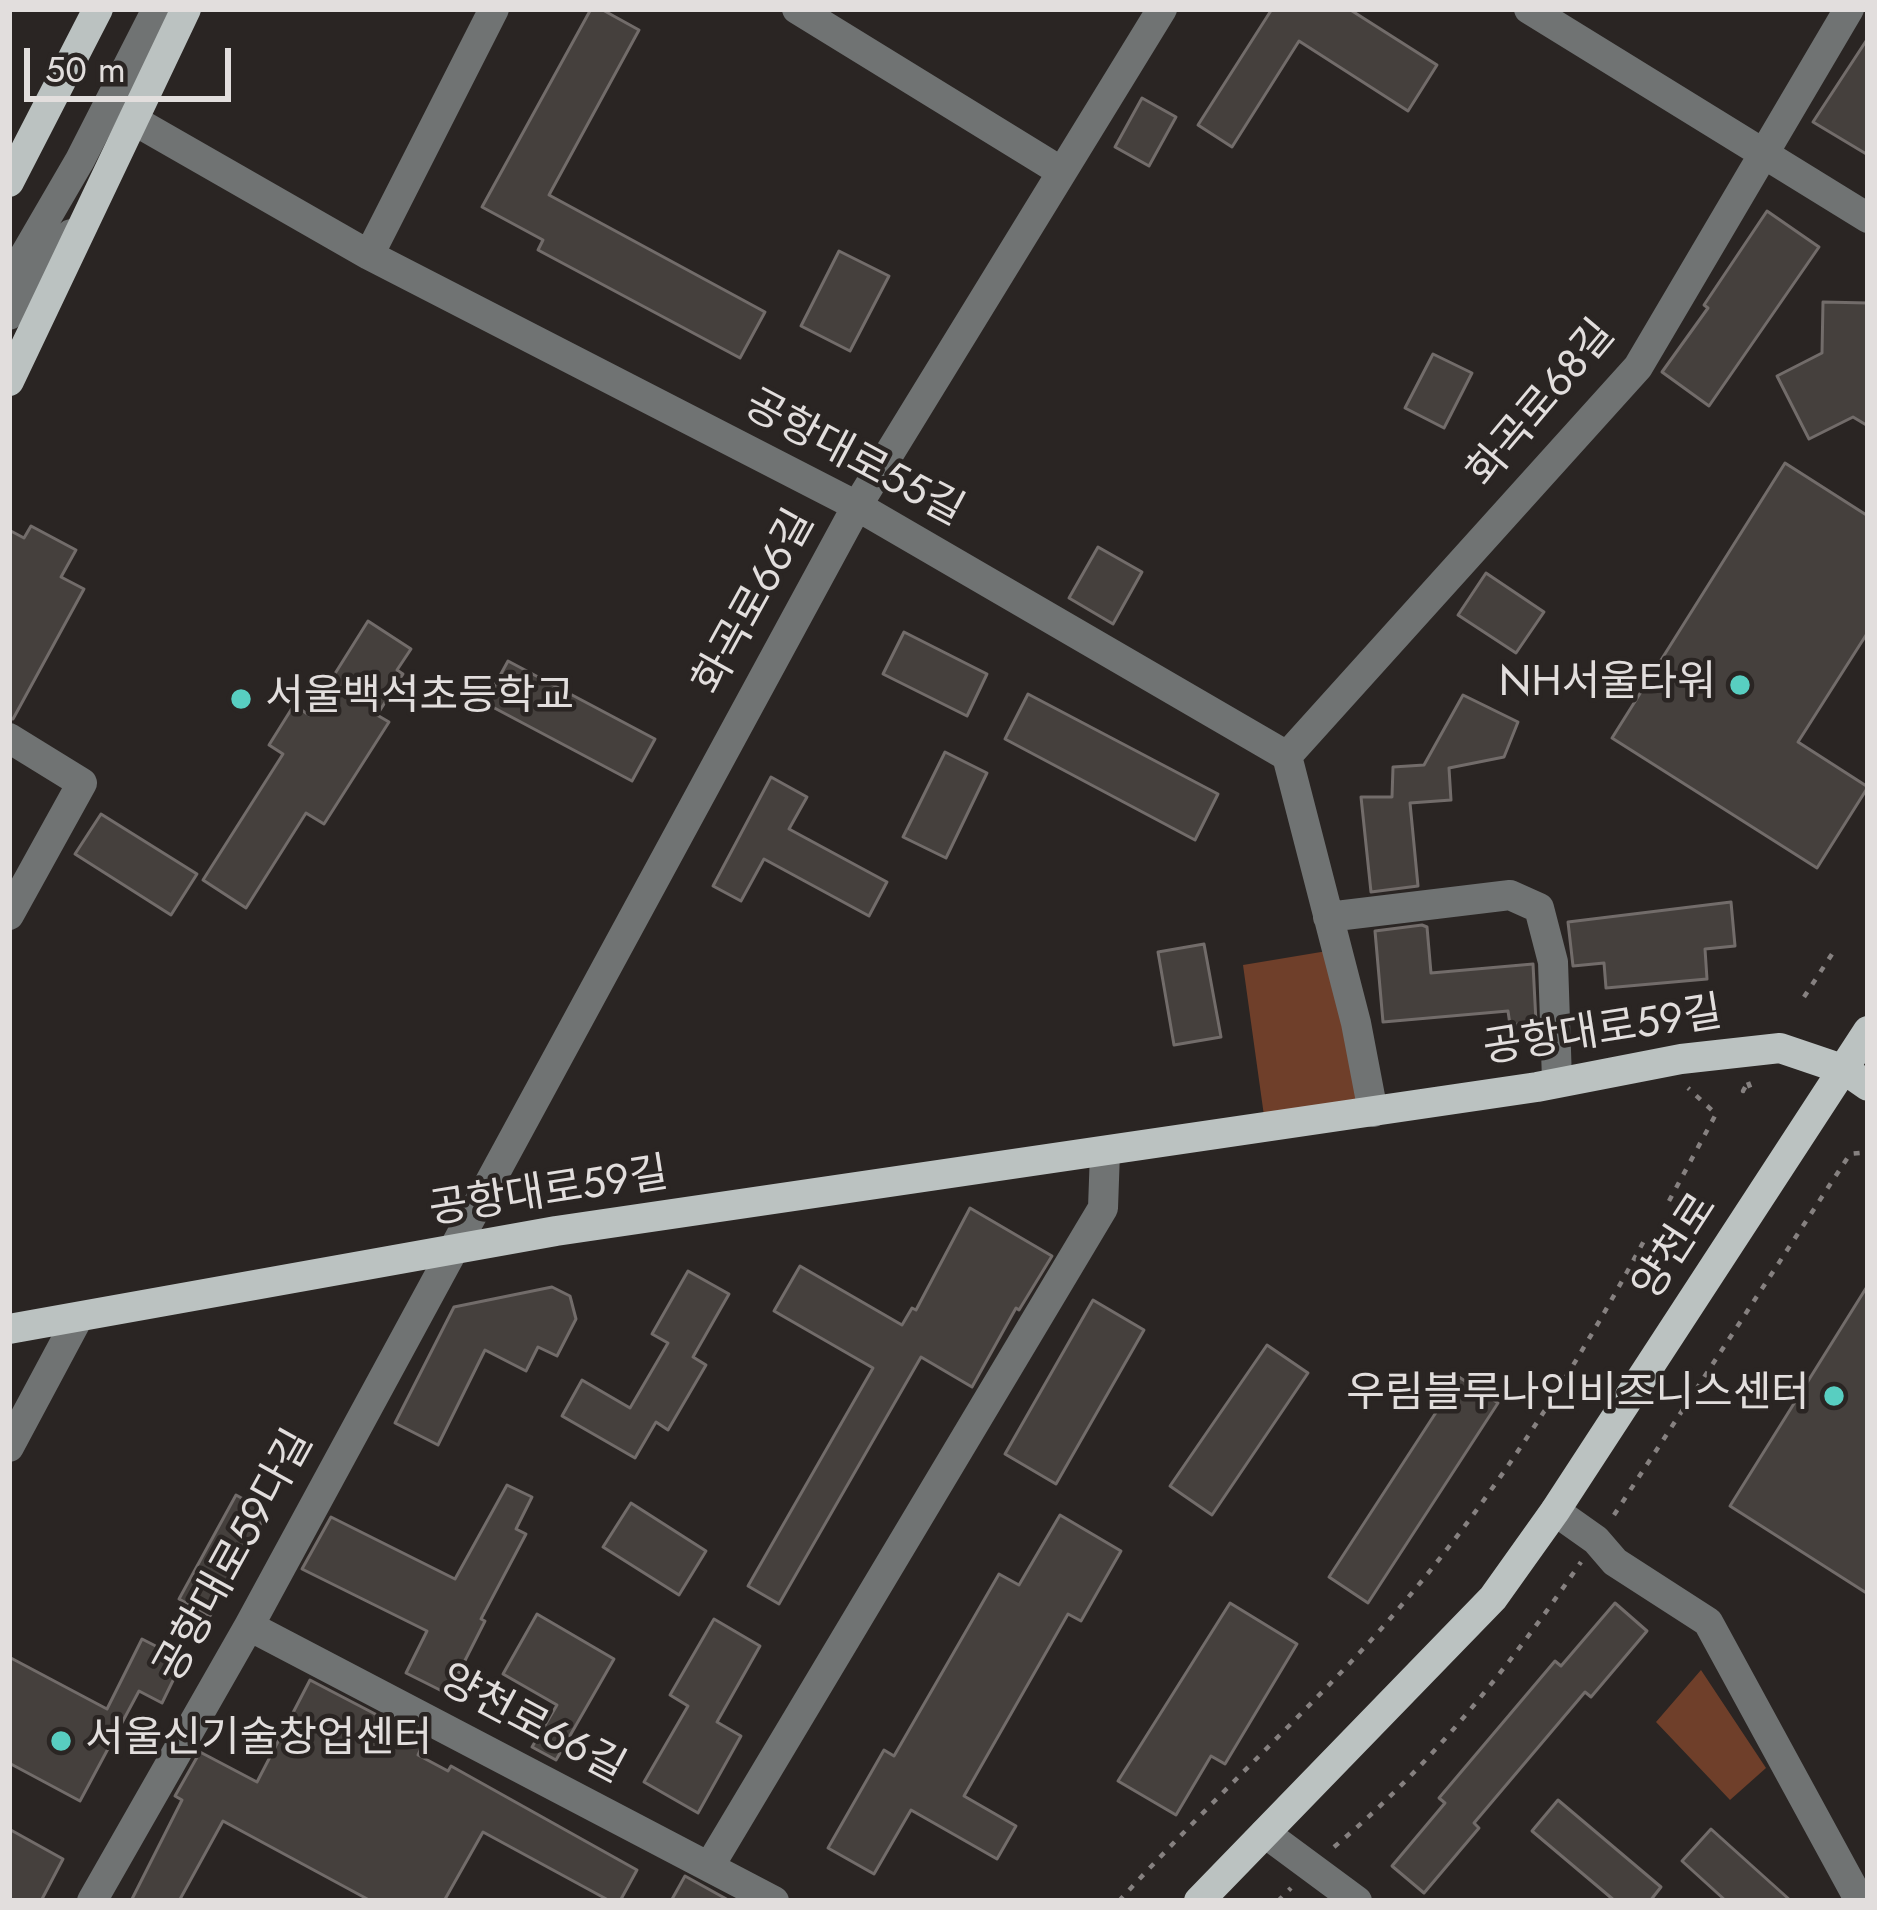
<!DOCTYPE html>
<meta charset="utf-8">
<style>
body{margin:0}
#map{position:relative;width:1877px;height:1910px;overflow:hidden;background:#2a2523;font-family:Jost,sans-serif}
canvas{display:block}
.frame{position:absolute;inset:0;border:12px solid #e2dedd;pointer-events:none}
.scale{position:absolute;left:24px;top:48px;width:207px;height:54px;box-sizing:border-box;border:6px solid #e2dedd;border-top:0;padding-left:15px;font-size:36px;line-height:42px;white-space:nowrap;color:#e2dedd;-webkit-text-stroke:9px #2a2523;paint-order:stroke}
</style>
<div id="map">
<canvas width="1877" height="1910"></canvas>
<div class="frame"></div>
<div class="scale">50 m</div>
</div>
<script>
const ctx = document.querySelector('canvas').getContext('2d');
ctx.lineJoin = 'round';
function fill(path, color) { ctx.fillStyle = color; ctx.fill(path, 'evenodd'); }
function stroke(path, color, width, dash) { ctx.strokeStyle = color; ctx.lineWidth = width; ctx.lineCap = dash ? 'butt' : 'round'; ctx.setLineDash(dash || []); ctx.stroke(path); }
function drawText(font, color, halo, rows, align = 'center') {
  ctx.font = font + ' Jost,"Noto Sans KR",sans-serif'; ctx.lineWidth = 9; ctx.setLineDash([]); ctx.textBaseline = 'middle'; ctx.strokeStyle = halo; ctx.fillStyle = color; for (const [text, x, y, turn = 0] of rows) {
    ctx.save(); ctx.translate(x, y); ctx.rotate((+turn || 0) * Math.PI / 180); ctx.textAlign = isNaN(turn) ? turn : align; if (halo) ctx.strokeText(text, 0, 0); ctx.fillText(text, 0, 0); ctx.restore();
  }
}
fill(new Path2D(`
 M 1333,950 L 1369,1106 L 1265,1123 L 1243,965 Z
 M 1701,1670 L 1766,1768 L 1730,1800 L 1656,1722 Z`), '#6f3f2a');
const building = new Path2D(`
 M 591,9 L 601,9 L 639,30 L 549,195 L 765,312 L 740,358 L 538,250 L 543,240 L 482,207 Z
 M 1272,9 L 1349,9 L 1437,65 L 1408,111 L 1299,41 L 1232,147 L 1198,125 Z
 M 1868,38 L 1868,155 L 1813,122 Z
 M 1142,98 L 1176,117 L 1149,166 L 1115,147 Z
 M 1767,211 L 1819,247 L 1709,406 L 1662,372 L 1708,308 L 1704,305 Z
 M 839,251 L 889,276 L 850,351 L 801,326 Z
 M 1823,302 L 1868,303 L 1868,426 L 1853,417 L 1809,439 L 1777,376 L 1822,353 Z
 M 1433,354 L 1472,373 L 1444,428 L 1405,408 Z
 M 1785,463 L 1868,516 L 1868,632 L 1798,742 L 1868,787 L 1817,868 L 1612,738 Z
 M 31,526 L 76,550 L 61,577 L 84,589 L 13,719 L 9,719 L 9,530 L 24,538 Z
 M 1098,547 L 1142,572 L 1113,624 L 1069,598 Z
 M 1486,573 L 1544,612 L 1516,653 L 1458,615 Z
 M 368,621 L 411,649 L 397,670 L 403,674 L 377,715 L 389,722 L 324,824 L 306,813 L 246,908 L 203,880 L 283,754 L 269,745 L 294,705 L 309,715 Z
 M 904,632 L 987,674 L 967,716 L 883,674 Z
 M 508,661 L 655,739 L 632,781 L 485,703 Z
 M 1028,694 L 1218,794 L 1195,840 L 1005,739 Z
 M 1463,695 L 1518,722 L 1504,757 L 1449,768 L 1451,800 L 1410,803 L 1418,886 L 1371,892 L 1361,797 L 1392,797 L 1393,767 L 1424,765 Z
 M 945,752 L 987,773 L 946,858 L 903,837 Z
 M 771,777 L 807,797 L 789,829 L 887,882 L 869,916 L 764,859 L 741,901 L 713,886 Z
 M 101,814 L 197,874 L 171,915 L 75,854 Z
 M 1731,902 L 1735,946 L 1705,949 L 1707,979 L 1606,988 L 1604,963 L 1573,966 L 1568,922 Z
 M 1422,925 L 1427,927 L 1431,973 L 1533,964 L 1536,1022 L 1510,1025 L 1508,1011 L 1383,1022 L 1375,931 Z
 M 1204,944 L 1221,1037 L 1174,1045 L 1158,952 Z
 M 970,1208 L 1052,1256 L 1019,1310 L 1016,1308 L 972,1387 L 921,1357 L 779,1604 L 748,1586 L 873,1368 L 774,1311 L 800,1266 L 902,1325 L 912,1308 L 916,1310 Z
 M 688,1271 L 729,1294 L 693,1357 L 706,1365 L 668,1430 L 656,1422 L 635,1458 L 562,1416 L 582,1380 L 630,1408 L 668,1343 L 652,1334 Z
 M 1868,1285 L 1868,1594 L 1730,1506 Z
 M 552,1287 L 570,1296 L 576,1319 L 557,1356 L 538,1347 L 526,1371 L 485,1350 L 438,1445 L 395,1423 L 454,1307 Z
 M 1093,1300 L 1144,1330 L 1056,1484 L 1005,1454 Z
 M 1267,1345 L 1308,1373 L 1212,1515 L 1170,1486 Z
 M 1459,1377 L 1498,1403 L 1368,1603 L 1329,1577 Z
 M 507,1485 L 532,1497 L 516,1529 L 526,1534 L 481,1619 L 485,1621 L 448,1694 L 406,1673 L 427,1631 L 302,1569 L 331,1517 L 455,1579 Z
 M 236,1495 L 267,1512 L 210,1616 L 179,1599 Z
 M 631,1503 L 706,1551 L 679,1595 L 603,1547 Z
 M 1060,1515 L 1121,1551 L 1081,1621 L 1068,1614 L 964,1796 L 1016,1826 L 997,1859 L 911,1810 L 874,1874 L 828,1848 L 884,1750 L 894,1756 L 999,1574 L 1019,1585 Z
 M 1230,1603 L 1297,1644 L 1225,1764 L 1211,1756 L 1176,1815 L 1118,1781 Z
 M 1615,1603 L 1647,1631 L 1591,1697 L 1585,1692 L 1474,1823 L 1479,1828 L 1424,1893 L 1392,1866 L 1445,1803 L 1439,1798 L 1555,1661 L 1561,1666 Z
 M 537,1614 L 614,1659 L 556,1760 L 532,1747 L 557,1705 L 503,1674 Z
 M 714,1619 L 760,1646 L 717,1722 L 741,1736 L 698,1813 L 644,1782 L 688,1706 L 670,1695 Z
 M 142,1639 L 183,1660 L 162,1703 L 139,1691 L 80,1801 L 9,1763 L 9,1657 L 107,1709 Z
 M 310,1680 L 425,1740 L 418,1755 L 448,1771 L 451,1766 L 637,1870 L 620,1901 L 610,1901 L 483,1832 L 444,1901 L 371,1901 L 223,1821 L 179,1901 L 131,1901 L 182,1800 L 175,1796 L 200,1752 L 257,1782 Z
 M 1558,1800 L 1661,1887 L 1650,1901 L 1615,1901 L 1532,1831 Z
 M 9,1829 L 63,1859 L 41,1901 L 9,1901 Z
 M 1711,1829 L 1791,1901 L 1726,1901 L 1682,1861 Z
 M 685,1876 L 730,1901 L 671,1901 Z`);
fill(building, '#45403d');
stroke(building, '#726c6a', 3);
stroke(new Path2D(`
 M 1804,997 L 1836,948
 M 1748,1082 L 1751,1090 L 1743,1091 Z
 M 1669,1201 L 1716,1114 L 1688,1088
 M 1614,1515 L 1850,1154 L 1868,1152
 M 1334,1847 C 1432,1765 1509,1667 1581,1562
 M 1119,1901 C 1193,1820 1273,1744 1349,1664 C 1468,1538 1565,1389 1646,1237
 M 1278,1901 L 1291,1888`), '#868180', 4.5, [6, 9]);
stroke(new Path2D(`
 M 797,9 L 1062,172
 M 1529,9 L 1868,218
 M 135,121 L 369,255 L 857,506 L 1287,756
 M 369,255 L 494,9
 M 9,282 L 80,160 L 157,9
 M 9,315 L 71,234
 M 9,738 L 82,783 L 9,915
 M 1287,756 L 1638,367 L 1849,9
 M 1287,756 L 1356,1023 L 1373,1112
 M 1328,917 L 1510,895 L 1539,908 L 1553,962 L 1557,1080
 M 9,1447 L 78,1318
 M 1555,1511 L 1596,1540 L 1615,1562 L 1708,1622 L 1860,1901
 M 249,1626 L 774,1901
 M 1265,1833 L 1357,1901
 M 709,1867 L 1103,1208 L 1105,1152
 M 92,1901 L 249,1626 L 857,506 L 1162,9`), '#707373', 30);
stroke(new Path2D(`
 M 9,182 L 98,9
 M 9,381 L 186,9
 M 9,1329 L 556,1231 L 1537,1087 L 1681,1059 L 1780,1048 L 1845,1070 L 1868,1086
 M 1199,1901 L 1493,1598 L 1555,1511 L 1868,1031`), '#bbc2c1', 30);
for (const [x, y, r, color] of [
 [1740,685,12,"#58cec1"],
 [241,699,12,"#58cec1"],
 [1834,1396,12,"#58cec1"],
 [61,1741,12,"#58cec1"]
]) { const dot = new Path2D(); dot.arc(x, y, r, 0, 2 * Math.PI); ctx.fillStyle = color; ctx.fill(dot); stroke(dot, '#2a2523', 4.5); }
drawText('42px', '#e2dedd', '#2a2523', [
 ["화곡로68길",1543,405,-50],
 ["공항대로55길",853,460,28],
 ["화곡로66길",756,603,-61],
 ["공항대로59길",1603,1033,-9],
 ["공항대로59길",549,1194,-9],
 ["양천로",1677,1248,-57],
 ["공항대로59다길",236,1557,-61],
 ["양천로66길",531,1726,28]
]);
drawText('42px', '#e2dedd', '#2a2523', [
 ["NH서울타워",1716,685],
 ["서울백석초등학교",265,699,"left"],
 ["우림블루나인비즈니스센터",1810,1396],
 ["서울신기술창업센터",85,1741,"left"]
], 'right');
</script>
